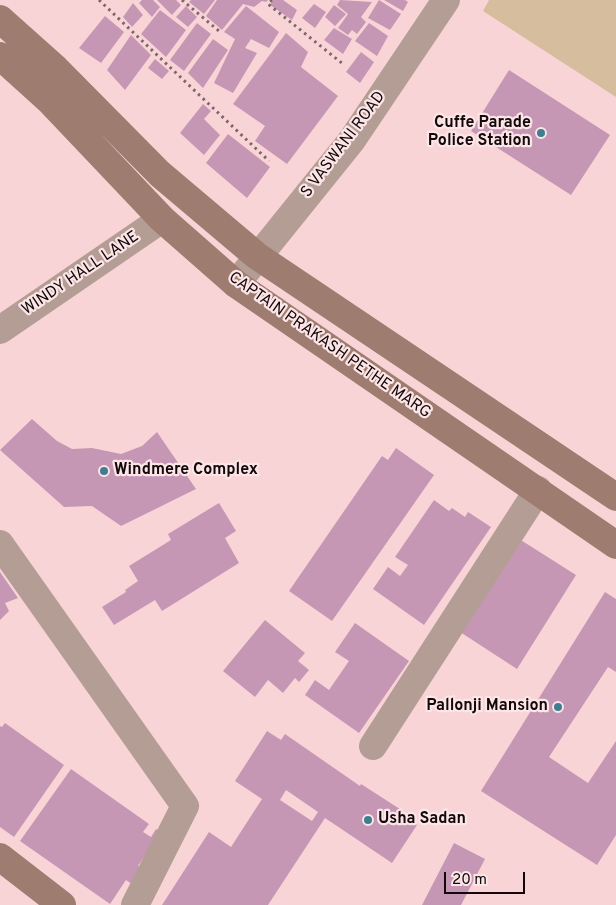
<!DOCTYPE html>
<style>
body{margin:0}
#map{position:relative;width:616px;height:905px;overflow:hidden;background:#f9d4d7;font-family:Overpass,sans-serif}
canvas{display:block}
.scale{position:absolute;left:444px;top:872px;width:81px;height:22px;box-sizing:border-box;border:2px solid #130809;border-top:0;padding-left:6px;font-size:15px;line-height:18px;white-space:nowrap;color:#130809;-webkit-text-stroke:4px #fce5e7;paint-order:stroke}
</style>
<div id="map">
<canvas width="616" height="905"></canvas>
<div class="scale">20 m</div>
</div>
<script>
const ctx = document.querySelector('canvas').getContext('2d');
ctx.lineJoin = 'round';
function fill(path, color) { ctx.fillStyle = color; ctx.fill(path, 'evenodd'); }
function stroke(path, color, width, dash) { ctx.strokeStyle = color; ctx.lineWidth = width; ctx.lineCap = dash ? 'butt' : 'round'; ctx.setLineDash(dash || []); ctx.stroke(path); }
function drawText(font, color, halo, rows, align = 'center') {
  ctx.font = font + ' Overpass,sans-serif'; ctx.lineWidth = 4.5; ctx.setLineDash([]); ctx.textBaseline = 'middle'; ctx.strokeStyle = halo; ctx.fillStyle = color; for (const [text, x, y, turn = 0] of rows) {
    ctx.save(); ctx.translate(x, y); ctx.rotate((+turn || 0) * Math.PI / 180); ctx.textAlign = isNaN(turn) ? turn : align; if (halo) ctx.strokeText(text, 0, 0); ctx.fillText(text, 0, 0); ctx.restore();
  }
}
fill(new Path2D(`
 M 489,0 L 616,0 L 616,97 L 483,11 Z`), '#d5bd9e');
fill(new Path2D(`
 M 142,0 L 153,0 L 160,7 L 152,17 L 139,3 Z
 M 157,0 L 176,0 L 181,5 L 172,15 Z
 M 191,0 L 215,0 L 204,14 L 189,2 Z
 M 217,0 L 268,0 L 266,2 L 262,1 L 254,7 L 243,4 L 222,30 L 206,16 Z
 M 273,0 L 283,0 L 297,10 L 292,20 L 270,5 Z
 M 340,0 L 372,2 L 361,17 L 366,22 L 357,34 L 352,30 L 348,35 L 338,28 L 348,14 L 337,5 Z
 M 379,0 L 401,14 L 390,30 L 368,18 Z
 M 384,0 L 405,0 L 408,2 L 403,11 Z
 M 133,3 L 143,15 L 132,27 L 123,17 Z
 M 314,4 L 326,12 L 315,28 L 302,18 Z
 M 334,5 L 346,14 L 335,26 L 325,17 Z
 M 186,6 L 197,17 L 188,27 L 176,17 Z
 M 246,6 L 279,32 L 269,48 L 251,39 L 245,48 L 257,53 L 233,93 L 214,83 L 235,39 L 224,32 Z
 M 160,10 L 186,30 L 166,57 L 141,34 Z
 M 105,16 L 124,32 L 101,63 L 79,48 Z
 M 197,23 L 211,34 L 184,71 L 170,60 Z
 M 369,23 L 388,36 L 377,56 L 355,41 Z
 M 334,28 L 352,39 L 343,54 L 324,40 Z
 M 286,33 L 308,52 L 301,67 L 338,96 L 287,164 L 255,141 L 265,126 L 233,104 Z
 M 131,35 L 151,55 L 125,90 L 107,70 Z
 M 213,39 L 228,50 L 203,88 L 188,73 Z
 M 361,52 L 374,62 L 360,83 L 346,72 Z
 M 155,59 L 169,71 L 162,79 L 148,68 Z
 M 509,70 L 610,135 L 571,195 L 471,131 Z
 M 203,104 L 211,111 L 204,119 L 220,135 L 204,155 L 180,133 Z
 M 228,134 L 270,167 L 247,198 L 206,163 Z
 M 32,419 L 57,441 L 72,449 L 92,448 L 121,454 L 142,446 L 157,432 L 196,489 L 121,526 L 92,506 L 64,507 L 0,450 Z
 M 396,448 L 434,475 L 332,621 L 289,591 L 382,456 L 388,460 Z
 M 434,500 L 449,511 L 452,508 L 465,517 L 468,512 L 491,527 L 424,625 L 373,589 L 388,567 L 400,576 L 408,565 L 395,557 Z
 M 219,503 L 236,531 L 225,538 L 239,563 L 162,611 L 155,600 L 114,625 L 102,607 L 126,592 L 125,590 L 138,581 L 129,566 L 171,540 L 168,534 Z
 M 516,537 L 576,575 L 517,669 L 457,630 Z
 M 0,572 L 18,598 L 5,603 L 9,611 L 0,620 Z
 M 605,592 L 616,599 L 616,672 L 608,667 L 549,757 L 588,783 L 616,741 L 616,835 L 597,865 L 481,791 Z
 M 265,620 L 305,653 L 298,661 L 309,670 L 299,682 L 295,678 L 283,693 L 268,680 L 255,697 L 223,671 Z
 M 355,623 L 409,661 L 359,733 L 305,695 L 315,680 L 329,690 L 349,661 L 335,652 Z
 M 5,723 L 64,765 L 14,837 L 0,827 L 0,726 L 2,727 Z
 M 267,731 L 281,740 L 285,734 L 360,786 L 361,784 L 403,811 L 401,814 L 417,825 L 392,863 L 325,818 L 268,905 L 162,905 L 209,832 L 231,847 L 262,799 L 235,781 ZM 286,790 L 318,812 L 312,821 L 280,800 Z
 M 71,769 L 149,824 L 143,832 L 151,837 L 156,829 L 161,832 L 138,866 L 147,871 L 136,887 L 126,880 L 110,904 L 20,841 Z
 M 454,843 L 485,859 L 461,905 L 422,905 Z`), '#c597b4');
stroke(new Path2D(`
 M 99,0 L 269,161
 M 182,0 L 219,31
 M 272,0 L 268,4 L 343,64`), '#7d6668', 3, [2.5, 4]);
stroke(new Path2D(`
 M 236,284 L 352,140 L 446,0
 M 0,330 L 162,219
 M 0,544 L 185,806 L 135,905
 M 373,746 L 538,490`), '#b49d94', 28);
stroke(new Path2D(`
 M 0,19 L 56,69 L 160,174 L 257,256 L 616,497
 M 0,56 L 50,101 L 162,219 L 236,284 L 616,545
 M 0,857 L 62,905`), '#9e7d70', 28);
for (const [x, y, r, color] of [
 [541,133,5,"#3d7f90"],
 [104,471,5,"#3d7f90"],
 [558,707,5,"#3d7f90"],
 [368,820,5,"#3d7f90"]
]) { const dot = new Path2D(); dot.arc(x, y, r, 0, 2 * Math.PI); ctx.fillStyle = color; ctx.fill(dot); stroke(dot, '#fce5e7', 2); }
drawText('bold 16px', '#130809', '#fce5e7', [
 ["Cuffe Parade",531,124],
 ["Police Station",531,142],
 ["Windmere Complex",114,471,"left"],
 ["Pallonji Mansion",548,707],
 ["Usha Sadan",378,820,"left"]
], 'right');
drawText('16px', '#130809', '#fce5e7', [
 ["S VASWANI ROAD",344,145,-53],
 ["WINDY HALL LANE",81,274,-34],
 ["CAPTAIN PRAKASH PETHE MARG",329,346,35]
]);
</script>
